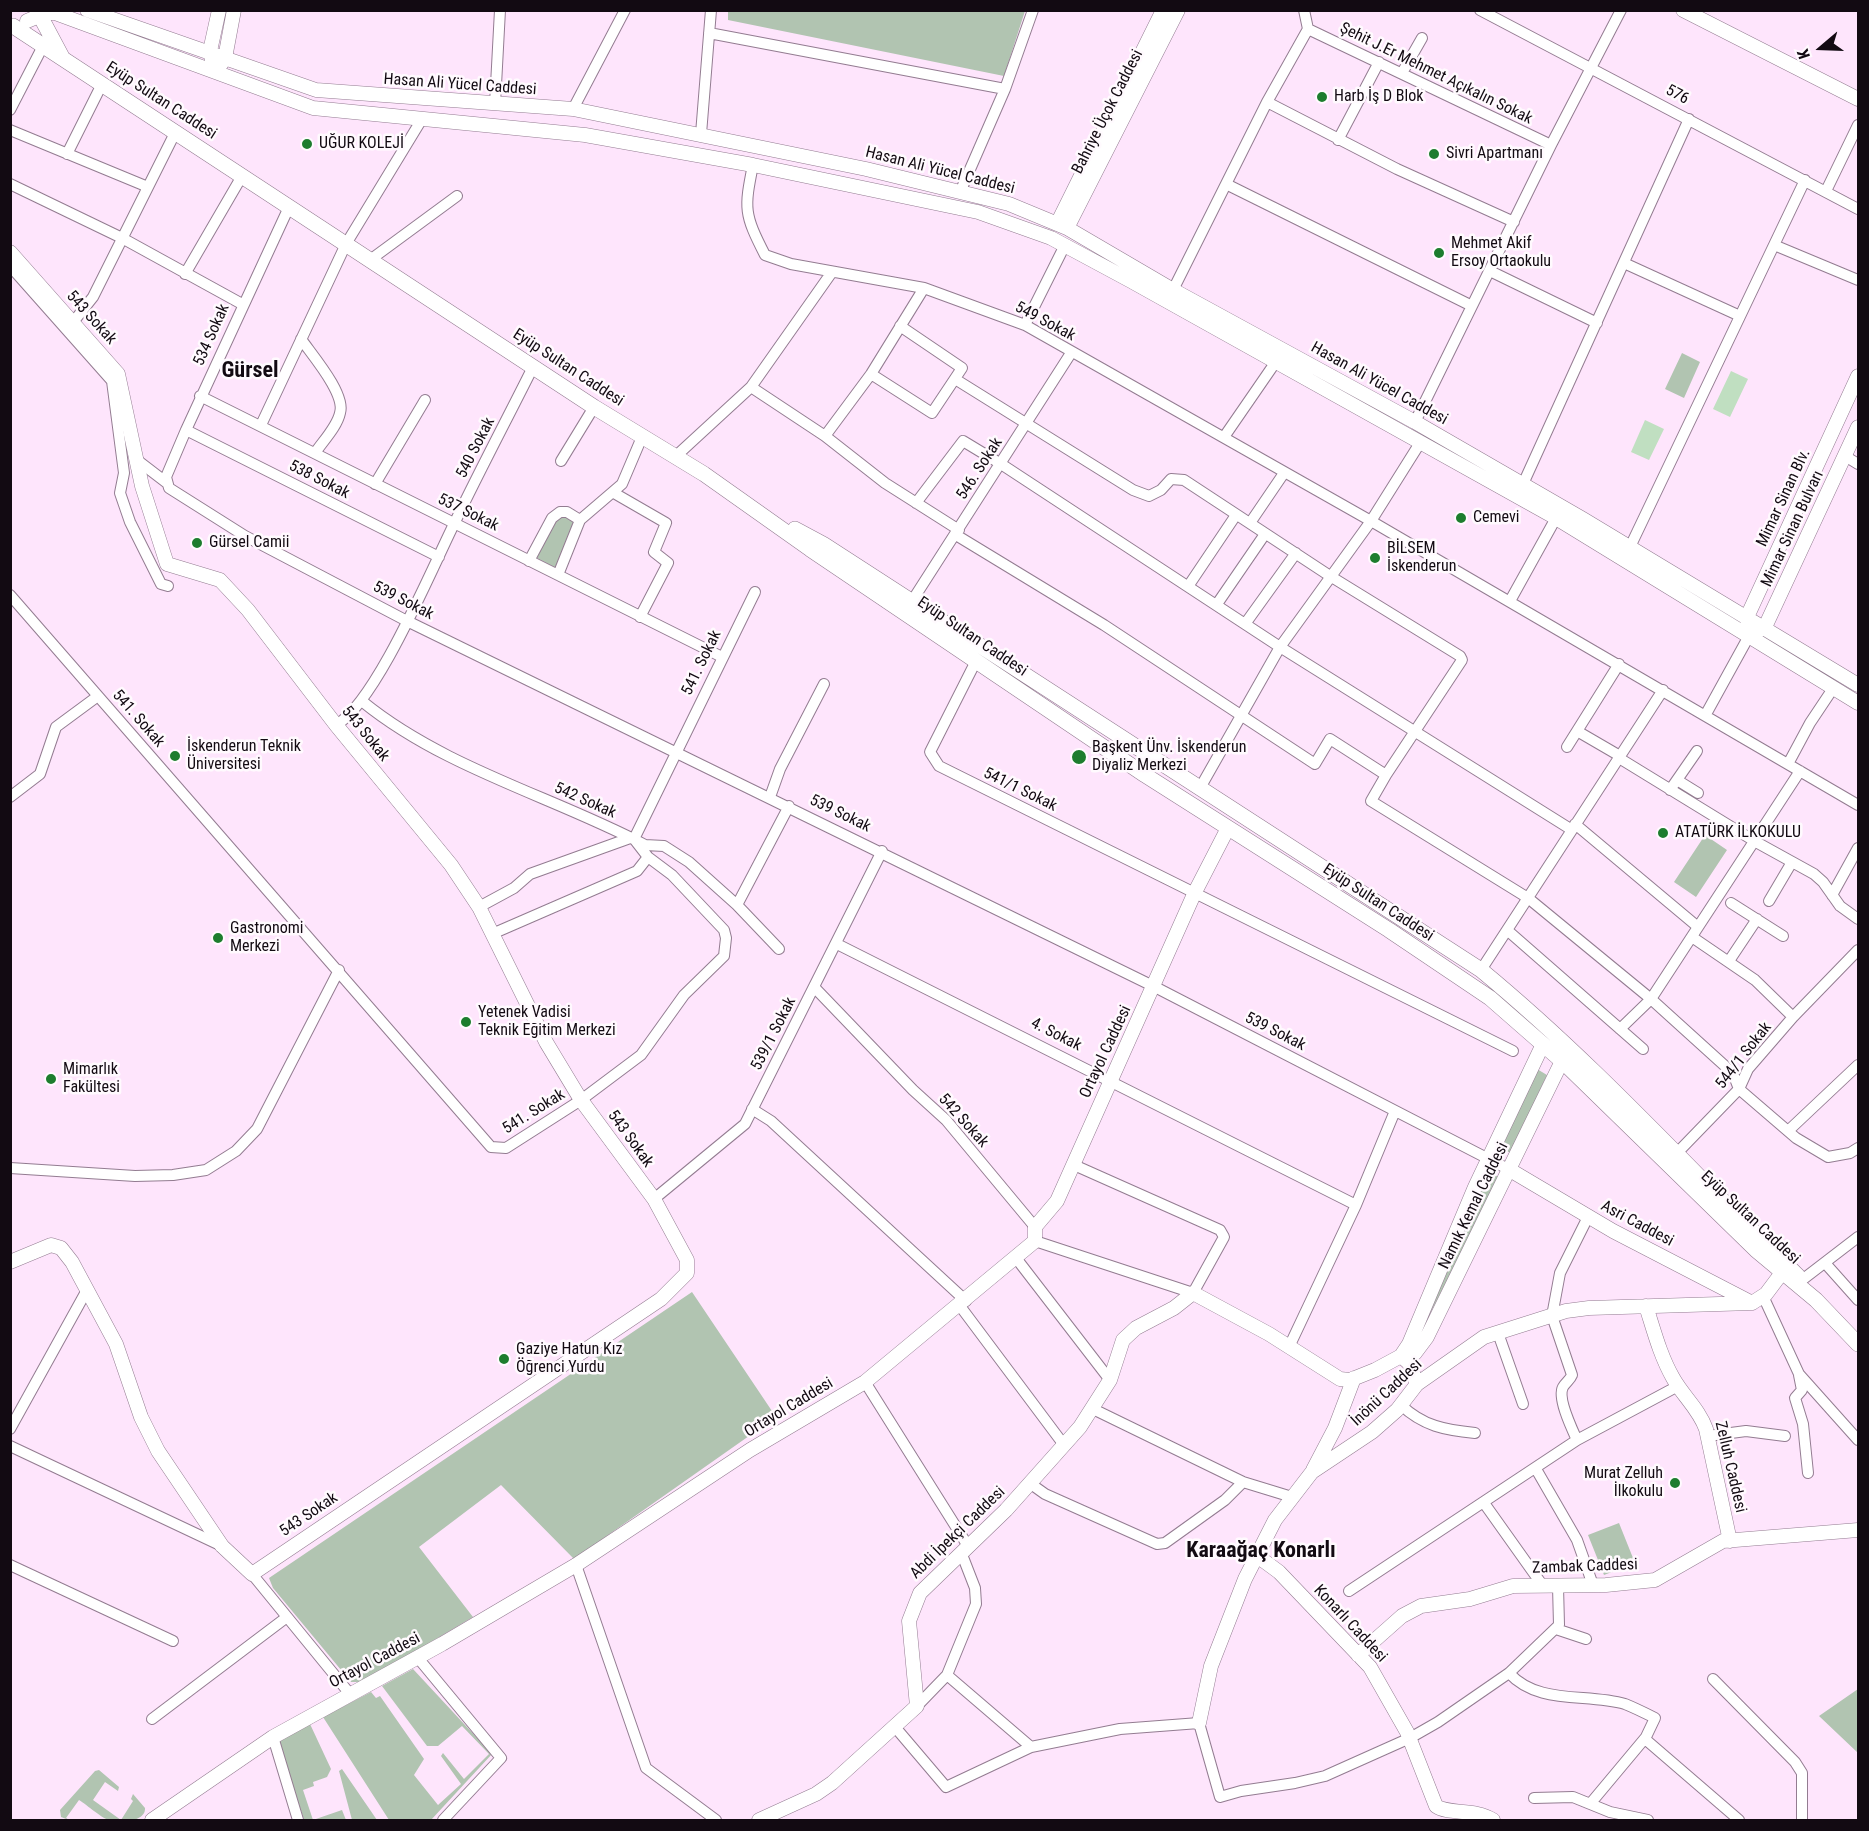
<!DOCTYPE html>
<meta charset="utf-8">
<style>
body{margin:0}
#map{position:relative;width:1869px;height:1831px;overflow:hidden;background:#fee5fc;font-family:"Roboto Condensed",sans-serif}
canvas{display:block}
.frame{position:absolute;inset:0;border:12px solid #120a12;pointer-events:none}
.north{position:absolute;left:1791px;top:18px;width:60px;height:60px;-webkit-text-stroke:4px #fffafe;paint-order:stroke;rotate:251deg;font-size:16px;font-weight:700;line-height:24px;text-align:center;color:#120a12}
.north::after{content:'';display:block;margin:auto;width:21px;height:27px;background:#120a12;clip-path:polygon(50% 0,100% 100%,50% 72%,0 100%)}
</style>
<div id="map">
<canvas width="1869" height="1831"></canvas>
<div class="frame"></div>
<div class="north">K</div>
</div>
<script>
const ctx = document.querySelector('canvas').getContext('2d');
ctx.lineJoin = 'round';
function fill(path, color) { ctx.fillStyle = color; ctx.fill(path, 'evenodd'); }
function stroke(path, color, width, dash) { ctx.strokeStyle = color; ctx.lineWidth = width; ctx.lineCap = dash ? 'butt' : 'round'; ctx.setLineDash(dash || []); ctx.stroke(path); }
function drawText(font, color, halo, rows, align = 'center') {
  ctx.font = font + ' "Roboto Condensed",sans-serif'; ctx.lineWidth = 5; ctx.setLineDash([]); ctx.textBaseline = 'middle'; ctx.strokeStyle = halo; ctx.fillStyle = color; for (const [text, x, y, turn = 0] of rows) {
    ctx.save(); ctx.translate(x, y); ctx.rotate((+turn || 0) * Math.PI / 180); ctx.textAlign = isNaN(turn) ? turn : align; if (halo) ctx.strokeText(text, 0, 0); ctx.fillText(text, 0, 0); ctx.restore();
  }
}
fill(new Path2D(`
 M 728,10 L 1025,11 L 1004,76 L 728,20 Z
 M 1682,353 L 1700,362 L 1684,398 L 1665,389 Z
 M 565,515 L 576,521 L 556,568 L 535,557 L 552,524 Z
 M 1705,835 L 1727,850 L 1696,897 L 1674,882 Z
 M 1537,1069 L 1547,1075 L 1511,1153 L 1501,1149 Z
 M 1488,1173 L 1500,1177 L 1416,1341 Z
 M 692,1292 L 776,1417 L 574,1559 L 501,1485 L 419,1547 L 473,1617 L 364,1682 L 351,1682 L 273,1588 L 269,1578 Z
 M 1619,1523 L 1635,1563 L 1604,1575 L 1588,1535 Z
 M 413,1669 L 492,1754 L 431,1820 L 389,1820 L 323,1717 L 371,1692 L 376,1698 L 380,1696 L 424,1759 L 414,1775 L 438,1805 L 461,1784 L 441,1756 L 443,1753 L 464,1779 L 489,1754 L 462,1726 L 438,1746 L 427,1746 L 382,1686 Z
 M 1858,1689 L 1858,1753 L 1819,1716 Z
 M 310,1724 L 331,1769 L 327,1777 L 313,1782 L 314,1786 L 303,1790 L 313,1820 L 342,1810 L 346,1820 L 304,1820 L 279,1741 Z
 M 342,1769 L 377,1820 L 352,1820 L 339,1771 Z
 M 99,1770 L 119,1787 L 118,1791 L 105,1782 L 93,1800 L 121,1820 L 133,1801 L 131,1799 L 133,1794 L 145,1808 C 146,1822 120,1823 109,1820 C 103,1819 87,1805 79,1800 L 66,1818 L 69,1820 L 61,1817 L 60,1810 L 95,1771 Z`), '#b1c4b1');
fill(new Path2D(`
 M 1731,371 L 1748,379 L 1730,417 L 1713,409 Z
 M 1645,420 L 1664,429 L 1649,460 L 1631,452 Z`), '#c0dfc1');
const minor = new Path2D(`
 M 1480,10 L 1858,209
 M 1308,29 L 1551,145
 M 709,33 L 1005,89
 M 1402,73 L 1422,38
 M 1267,102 L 1397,169 L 1514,222
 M 495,104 L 500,10
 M 573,109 L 625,10
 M 10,110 L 43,46
 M 10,130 L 148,187
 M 701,134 L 711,10
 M 1338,140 L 1379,62
 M 67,154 L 102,84
 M 753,165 C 744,209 744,214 765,255 L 791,264 L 924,288 L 1025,325 L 1371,521 L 1858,805
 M 10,184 L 122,238 L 242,304
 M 1226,184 L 1472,306
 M 961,190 L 1005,89 L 1033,10
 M 1826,191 L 1858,125
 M 289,207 L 186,430 L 166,477 L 169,488 L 245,536 L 407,621 L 1155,987 L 1510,1170
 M 1774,245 L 1858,280
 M 370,260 L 457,196
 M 1624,263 L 1740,316
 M 10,266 L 112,381 L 124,473 L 120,493 L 130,522 L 161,584 L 168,586
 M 1490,271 L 1597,323
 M 185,274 L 242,176
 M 1173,290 L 1267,102 L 1308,29 L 1304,10
 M 74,321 L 93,297 L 175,133
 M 1025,325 L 1065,245
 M 301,339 C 312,355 346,394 340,413 C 337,427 323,441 315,453
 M 871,374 L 932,413 L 962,368 L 900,326
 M 955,379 L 1133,490 L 1149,496 L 1161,490 L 1171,479 L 1184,480 L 1330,576 L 1460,656 L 1462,660 L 1386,775 L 1330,739 L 1315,764 L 1104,625 L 956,535
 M 751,387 L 825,436 L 885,483 L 959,530
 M 200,396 L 722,657
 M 1415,422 L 1551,145 L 1621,10
 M 261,425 L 346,244 L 422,119
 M 186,430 L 439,557
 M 825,436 L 871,374 L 924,288
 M 1224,437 L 1275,363
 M 676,456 L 751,387 L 832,272
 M 1845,456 L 1858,464
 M 137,460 L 167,483
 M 561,461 L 594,407
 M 375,484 L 425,400
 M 1523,484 L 1689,119
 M 614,493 L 666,523 L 654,552 L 668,563 L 640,617
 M 916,503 L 963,441 L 1001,464 L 1280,647 L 1572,830
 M 1250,523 L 1284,473
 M 1630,547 L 1805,180
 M 529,561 L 552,518 L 560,512 L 567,512 L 580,520
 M 558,575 L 580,520 L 622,484 L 642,437
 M 1189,585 L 1236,515
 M 10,595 L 491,1147 L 506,1148 L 581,1100 L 641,1055 L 684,995 L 724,956 L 726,938 L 724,930 L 672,875 L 648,857 L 634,839 L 755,592
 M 912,601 L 1071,353
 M 1510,601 L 1556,518
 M 1217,604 L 1265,534
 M 1245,624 L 1296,553
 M 976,661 L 930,752 L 939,766 L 1513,1051
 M 363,702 C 444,768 554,797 645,845 L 664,846 L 689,862 L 737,905 L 779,949
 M 1706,714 L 1749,636
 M 336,725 C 376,703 432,568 455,522 C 480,470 507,419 533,367
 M 1577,731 L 1620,756
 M 1567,747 L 1619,664
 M 1619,758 L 1756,842 L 1814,874 L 1823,882 L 1840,906 L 1858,919
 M 1788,764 L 1810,723 L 1834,687
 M 1386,775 L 1371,801 L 1528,898 L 1651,999 L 1725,1066 L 1734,1076 L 1739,1089 L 1796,1138 L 1828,1157 L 1850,1153 L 1858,1148
 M 1677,780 L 1698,793
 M 1200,788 L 1280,647 L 1371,521 L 1420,443
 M 1670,790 L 1697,751
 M 10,797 L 40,774 L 56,727 L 98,696
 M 770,797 L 780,769 L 824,684
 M 1575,824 L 1698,927
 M 1832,895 L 1858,848
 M 1769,901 L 1792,862
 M 1731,903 L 1783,936
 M 737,905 L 789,806
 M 479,907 L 514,888 L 530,874 L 630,838
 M 1507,930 L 1643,1049
 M 492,934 L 637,871 L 648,857
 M 1692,937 L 1755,980 L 1793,1017
 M 837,944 L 1356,1205
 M 1729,961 L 1757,919
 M 1481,970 L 1663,690
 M 814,987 L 913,1090 L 946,1120 L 1035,1227
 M 1620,1029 L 1651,999 L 1800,771
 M 752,1109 L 771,1121 L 966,1301
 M 1788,1131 L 1858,1065
 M 1677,1153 L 1739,1089 L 1748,1069 L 1793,1017 L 1858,950
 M 10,1168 L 135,1176 L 173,1175 L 206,1170 L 236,1151 L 257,1129 L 339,970
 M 654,1199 L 745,1124 L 882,851
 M 1035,1241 L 1193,1293 L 1224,1237 L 1220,1230 L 1074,1165
 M 1016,1258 L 1110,1380
 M 1825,1263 L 1858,1300
 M 1802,1280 L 1858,1237
 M 1763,1296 L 1799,1374 L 1858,1440
 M 960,1306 L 1064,1445
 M 1498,1333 L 1523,1404
 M 1289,1347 L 1356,1205 L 1395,1111
 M 1799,1375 L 1802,1390 L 1795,1398 L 1803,1424 L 1808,1473
 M 865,1382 L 968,1546
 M 1401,1405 C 1423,1426 1445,1430 1475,1433
 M 1093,1409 L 1243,1482 L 1292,1497
 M 10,1429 L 87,1290
 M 1708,1436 L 1746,1431 L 1785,1436
 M 1577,1440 C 1572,1429 1557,1398 1563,1387 C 1566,1382 1570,1380 1572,1375 L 1552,1316 L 1560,1273 L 1588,1217
 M 10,1446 L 222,1546
 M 1536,1469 L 1577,1540 L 1593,1585
 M 1031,1484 L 1045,1494 L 1157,1544 L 1165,1543 L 1225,1500 L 1243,1482
 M 1484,1503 L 1543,1586
 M 10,1565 L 173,1641
 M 576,1565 L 646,1768 L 716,1820
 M 252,1574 L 350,1694
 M 1349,1591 L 1577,1440 L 1678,1386
 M 1556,1629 L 1586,1639
 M 418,1658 L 501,1758 L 443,1820
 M 1509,1673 C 1538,1705 1586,1693 1625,1704 C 1635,1708 1645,1713 1655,1718 L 1645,1739 L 1739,1820
 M 947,1675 L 1031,1747
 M 1713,1679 L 1795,1762 L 1802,1773 L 1802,1820
 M 917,1706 L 947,1675 L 976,1604 L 975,1588 L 961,1552
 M 152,1719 L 287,1617
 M 895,1727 L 946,1787 L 1031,1747 L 1120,1729 L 1199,1723 L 1220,1797 L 1241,1791 L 1295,1783 L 1325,1776 L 1410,1738 L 1438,1722 L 1509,1673 L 1559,1625 L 1558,1586
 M 273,1737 L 298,1820
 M 1534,1798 L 1573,1797 L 1610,1812 L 1648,1820
 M 1590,1804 L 1646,1737`);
const tertiary = new Path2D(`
 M 87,10 L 316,90 L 573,109 L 866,169 L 1009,204 L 1067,228 L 1173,290 L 1415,422 L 1583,519 L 1858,685
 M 1683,10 L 1858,99
 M 27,21 L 46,13 L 55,13 L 313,108 L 585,135 L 753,165 L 978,212 L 1051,238 L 1131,281 L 1556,518 L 1858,703
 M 212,60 L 210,51 L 219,10
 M 221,64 L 225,58 L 234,10
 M 1057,224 L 1163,10
 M 1067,228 L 1178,10
 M 10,252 L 118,374 L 142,486 L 167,564 L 220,580 L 248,610 L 336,725 L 451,865 L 479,907 L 546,1042 L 581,1100 L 654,1199 L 687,1260 L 687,1273 L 661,1299 L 252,1574 L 222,1546 L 158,1451 L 141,1417 L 116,1344 L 72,1262 L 61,1248 L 51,1245 L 10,1262
 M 1748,625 L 1747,617 L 1858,376
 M 1758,631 L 1765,627 L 1858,427
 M 1510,1170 L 1613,1231 L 1752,1303
 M 1646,1306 C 1654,1331 1660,1355 1673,1378 C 1683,1396 1699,1409 1706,1429 L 1730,1541
 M 1401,1356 L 1409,1363 L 1417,1384
 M 1405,1358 L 1415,1353 L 1427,1337 L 1562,1061
 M 1313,1470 L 1335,1428 L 1354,1378
 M 1256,1555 L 1279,1572 L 1370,1667 L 1407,1732 L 1436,1806 C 1449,1815 1474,1808 1493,1820
 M 1358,1655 L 1402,1616 L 1421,1606 L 1470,1599 L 1513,1586 L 1606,1585 L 1655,1580 L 1723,1541 L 1858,1530
 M 1199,1723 L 1211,1666 L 1245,1579 L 1275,1520 L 1312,1472 L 1372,1432 L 1397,1410 L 1417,1384 L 1484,1337 L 1566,1311 L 1589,1308 L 1752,1303 L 1766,1294 L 1781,1274
 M 152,1820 L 273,1737 L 442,1644 L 576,1565 L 750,1450 L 865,1382 L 1035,1241 L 1035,1227 L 1057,1201 L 1195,892 L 1228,828
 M 759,1820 L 816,1794 L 832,1783 L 917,1706 L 909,1621 L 920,1593 L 1006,1510 L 1080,1427 L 1110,1380 L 1123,1340 L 1136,1328 L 1174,1308 L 1193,1293 L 1269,1334 L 1340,1379 L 1350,1380 L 1375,1370 L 1401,1356 L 1409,1344 L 1475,1187 L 1543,1044`);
const secondary = new Path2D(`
 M 37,10 L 62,57
 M 13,26 L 594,407 L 704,474 L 810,549 L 1145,775 L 1389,930 L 1490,998 L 1562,1061 L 1756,1250 L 1816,1300 L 1858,1344
 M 795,529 L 823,544 L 1481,970 C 1595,1064 1693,1173 1798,1276`);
stroke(minor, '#937c91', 12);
stroke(tertiary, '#937c91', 15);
stroke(secondary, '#937c91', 16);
stroke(minor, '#fff', 10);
stroke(tertiary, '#fff', 14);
stroke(secondary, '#fff', 15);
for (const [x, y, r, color] of [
 [1322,97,6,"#1d7d2e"],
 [307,144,6,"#1d7d2e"],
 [1434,154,6,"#1d7d2e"],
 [1439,253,6,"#1d7d2e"],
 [1461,518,6,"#1d7d2e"],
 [197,543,6,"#1d7d2e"],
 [1375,558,6,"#1d7d2e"],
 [175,756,6,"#1d7d2e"],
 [1079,757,8,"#1d7d2e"],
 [1663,833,6,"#1d7d2e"],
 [218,938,6,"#1d7d2e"],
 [466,1022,6,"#1d7d2e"],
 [51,1079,6,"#1d7d2e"],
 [504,1359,6,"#1d7d2e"],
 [1675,1483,6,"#1d7d2e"]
]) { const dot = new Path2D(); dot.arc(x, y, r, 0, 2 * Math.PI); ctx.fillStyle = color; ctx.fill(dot); stroke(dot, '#fffafe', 2); }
drawText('16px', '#120a12', '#fffafe', [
 ["Şehit J.Er Mehmet Açıkalın Sokak",1436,74,26],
 ["Hasan Ali Yücel Caddesi",460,85,4],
 ["576",1677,95,28],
 ["Eyüp Sultan Caddesi",161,101,33],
 ["Bahriye Üçok Caddesi",1108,112,-63],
 ["Hasan Ali Yücel Caddesi",940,171,14],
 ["543 Sokak",91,318,48],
 ["549 Sokak",1045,322,28],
 ["534 Sokak",212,335,-66],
 ["Eyüp Sultan Caddesi",568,368,33],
 ["Hasan Ali Yücel Caddesi",1379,384,29],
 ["540 Sokak",476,448,-63],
 ["546. Sokak",980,469,-57],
 ["538 Sokak",319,480,27],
 ["Mimar Sinan Blv.",1784,498,-65],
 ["537 Sokak",468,513,26],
 ["Mimar Sinan Bulvarı",1793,529,-65],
 ["539 Sokak",403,601,27],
 ["Eyüp Sultan Caddesi",972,637,34],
 ["541. Sokak",702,663,-64],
 ["541. Sokak",138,719,49],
 ["543 Sokak",365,734,51],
 ["541/1 Sokak",1020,790,26],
 ["542 Sokak",585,801,24],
 ["539 Sokak",840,814,26],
 ["Eyüp Sultan Caddesi",1378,903,33],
 ["539 Sokak",1275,1032,27],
 ["539/1 Sokak",774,1034,-63],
 ["4. Sokak",1056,1035,27],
 ["Ortayol Caddesi",1106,1052,-65],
 ["544/1 Sokak",1744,1056,-52],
 ["541. Sokak",534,1112,-32],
 ["542 Sokak",963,1121,48],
 ["543 Sokak",630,1139,54],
 ["Namık Kemal Caddesi",1474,1206,-64],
 ["Eyüp Sultan Caddesi",1750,1218,43],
 ["Asri Caddesi",1637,1224,28],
 ["İnönü Caddesi",1387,1393,-43],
 ["Ortayol Caddesi",789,1408,-31],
 ["Zelluh Caddesi",1730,1467,77],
 ["543 Sokak",309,1515,-34],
 ["Abdi İpekçi Caddesi",958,1533,-44],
 ["Zambak Caddesi",1585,1567,-2],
 ["Konarlı Caddesi",1350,1624,47],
 ["Ortayol Caddesi",375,1661,-28]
]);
drawText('16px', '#120a12', '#fffafe', [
 ["Harb İş D Blok",1334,97],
 ["UĞUR KOLEJİ",319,144],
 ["Sivri Apartmanı",1446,154],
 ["Mehmet Akif",1451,244],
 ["Ersoy Ortaokulu",1451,262],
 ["Cemevi",1473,518],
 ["Gürsel Camii",209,543],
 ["BİLSEM",1387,549],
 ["İskenderun",1387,567],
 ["İskenderun Teknik",187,747],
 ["Üniversitesi",187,765],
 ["Başkent Ünv. İskenderun",1092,748],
 ["Diyaliz Merkezi",1092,766],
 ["ATATÜRK İLKOKULU",1675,833],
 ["Gastronomi",230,929],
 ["Merkezi",230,947],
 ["Yetenek Vadisi",478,1013],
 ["Teknik Eğitim Merkezi",478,1031],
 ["Mimarlık",63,1070],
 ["Fakültesi",63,1088],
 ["Gaziye Hatun Kız",516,1350],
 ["Öğrenci Yurdu",516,1368],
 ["Murat Zelluh",1663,1474,"right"],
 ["İlkokulu",1663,1492,"right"]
], 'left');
drawText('bold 22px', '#120a12', '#fffafe', [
 ["Gürsel",250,371],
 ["Karaağaç Konarlı",1261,1551]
]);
</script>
